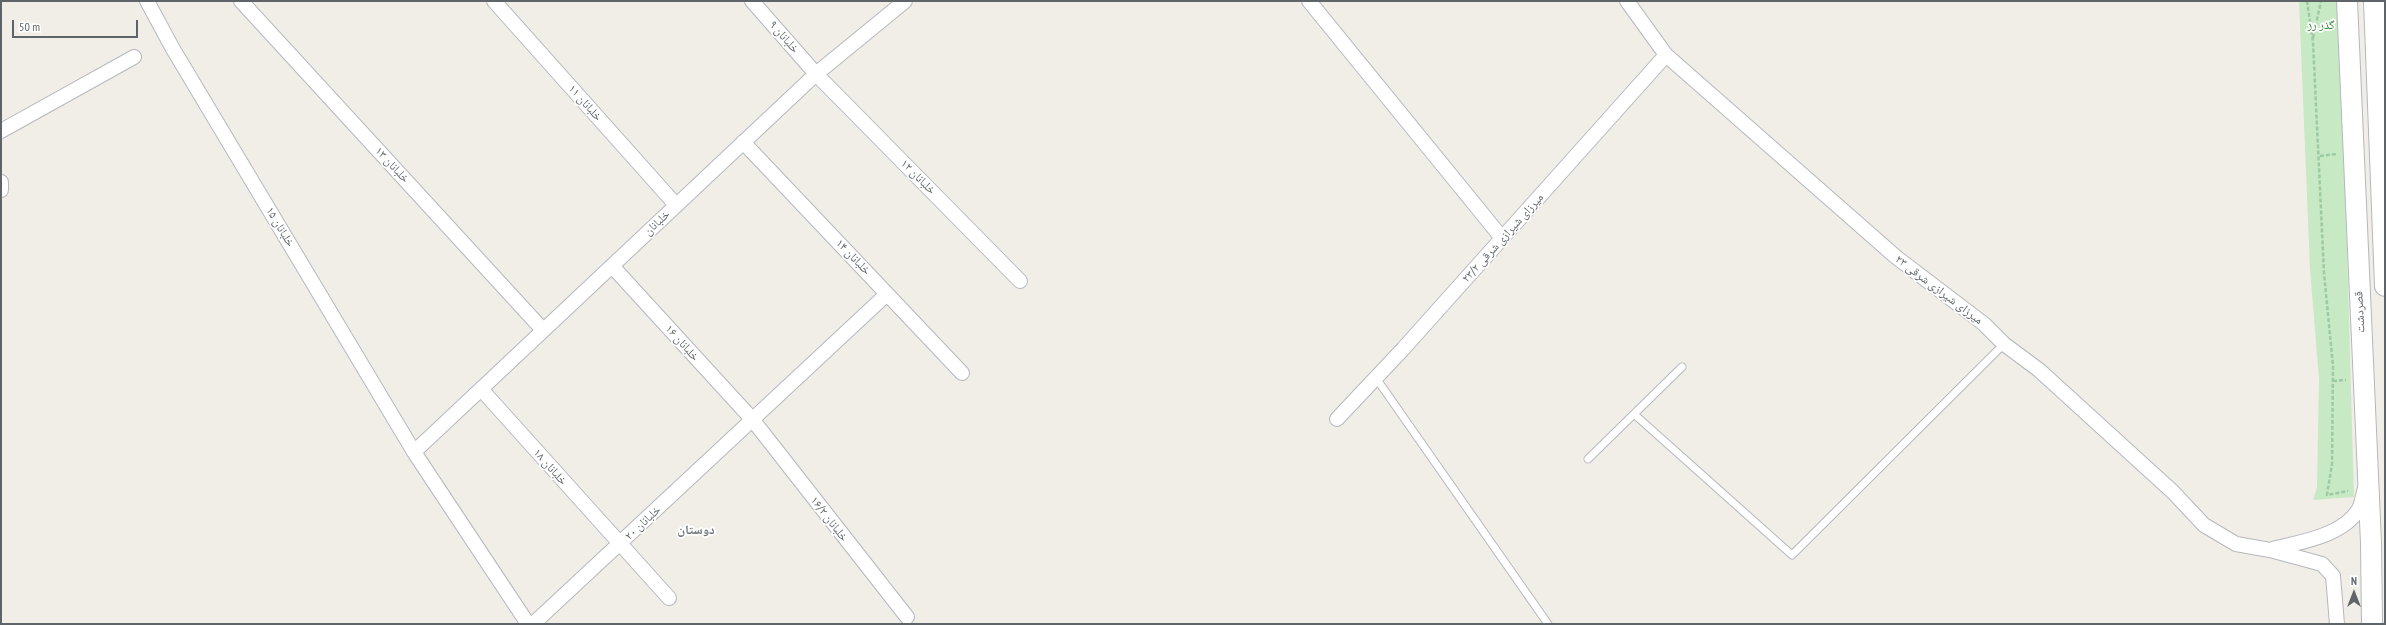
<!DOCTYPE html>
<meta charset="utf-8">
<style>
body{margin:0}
#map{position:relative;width:2386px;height:625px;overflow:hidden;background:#f1eee8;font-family:"PT Sans Narrow",sans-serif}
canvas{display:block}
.frame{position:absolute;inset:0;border:2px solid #5f6468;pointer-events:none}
.north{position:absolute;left:2334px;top:573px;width:40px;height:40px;-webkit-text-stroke:3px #fff;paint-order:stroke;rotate:0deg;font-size:11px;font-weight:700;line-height:16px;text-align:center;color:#5f6468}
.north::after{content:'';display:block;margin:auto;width:14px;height:18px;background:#5f6468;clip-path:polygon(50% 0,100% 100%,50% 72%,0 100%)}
.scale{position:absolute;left:12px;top:20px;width:126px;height:18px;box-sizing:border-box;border:2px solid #5f6468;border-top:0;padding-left:5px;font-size:12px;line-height:14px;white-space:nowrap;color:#5f6468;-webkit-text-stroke:3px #fff;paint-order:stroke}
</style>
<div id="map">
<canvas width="2386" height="625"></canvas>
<div class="frame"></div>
<div class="north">N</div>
<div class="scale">50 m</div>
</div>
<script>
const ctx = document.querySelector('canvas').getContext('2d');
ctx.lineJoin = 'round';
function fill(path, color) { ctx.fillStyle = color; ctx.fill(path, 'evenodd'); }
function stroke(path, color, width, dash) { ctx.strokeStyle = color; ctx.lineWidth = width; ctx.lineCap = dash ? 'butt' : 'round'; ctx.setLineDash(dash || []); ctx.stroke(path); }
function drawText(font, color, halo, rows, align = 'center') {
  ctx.font = font + ' "PT Sans Narrow","Noto Naskh Arabic",sans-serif'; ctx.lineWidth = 3.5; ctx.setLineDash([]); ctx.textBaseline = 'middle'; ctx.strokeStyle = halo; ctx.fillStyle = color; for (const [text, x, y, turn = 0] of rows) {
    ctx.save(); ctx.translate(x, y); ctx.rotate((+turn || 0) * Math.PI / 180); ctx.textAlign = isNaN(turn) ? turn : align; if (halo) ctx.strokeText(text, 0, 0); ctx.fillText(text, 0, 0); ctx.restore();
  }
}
fill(new Path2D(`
 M 2299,1 L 2340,1 L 2354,497 L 2313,500 L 2317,488 L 2319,379 L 2310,269 Z`), '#c7e9c4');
const service = new Path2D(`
 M 1376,378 L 1548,624
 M 1634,414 L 1792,555 L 2004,344
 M 1588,459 L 1682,367`);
const minor = new Path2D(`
 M 147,1 L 173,49 L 414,452 L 528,624
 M 241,1 L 543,330
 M 494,1 L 676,205
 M 752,1 L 816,74 L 1020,281
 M 1309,1 L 1502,238
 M 1627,1 L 1666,55 L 1896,257 L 1984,324 L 2004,344 L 2039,370 L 2173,492 L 2204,525 L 2236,544 L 2270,550 L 2322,564 L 2333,576 L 2337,624
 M 1,131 L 134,57
 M 743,142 L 962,373
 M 1,182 L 1,190
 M 612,266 L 752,419 L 907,617
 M 481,389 L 669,598
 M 1337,419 L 1403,349 L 1666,55
 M 414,452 L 816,74 L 905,1
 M 2273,549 C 2300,542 2343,536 2359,509 C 2362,503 2363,494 2365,488
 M 533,624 L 887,294`);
const secondary = new Path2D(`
 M 2347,1 L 2371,543 L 2372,624
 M 2374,1 L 2385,286`);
stroke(service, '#b5b8bc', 9);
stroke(minor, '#b5b8bc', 16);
stroke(secondary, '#b4b8bc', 22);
stroke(new Path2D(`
 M 2307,1 L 2313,42 L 2324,273 L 2333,366 L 2332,464 L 2327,495 L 2348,491
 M 2313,38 L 2321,1
 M 2320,156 L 2337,154
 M 2333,381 L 2346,380`), '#9dcaa6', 2.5, [4, 2]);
stroke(service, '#fff', 7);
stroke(minor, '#fff', 14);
stroke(secondary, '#fff', 20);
drawText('12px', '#348332', '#fff', [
 ["گذر رز",2321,26]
]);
drawText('12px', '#5f6468', '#fff', [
 ["۹ خلبانان",784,37,49],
 ["۱۱ خلبانان",585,103,48],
 ["۱۳ خلبانان",392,165,47],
 ["۱۲ خلبانان",918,177,45],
 ["خلبانان",657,223,-43],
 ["۱۵ خلبانان",280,227,59],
 ["۲۳/۲ میرزای شیرازی شرقی",1503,238,-48],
 ["۱۴ خلبانان",853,257,46],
 ["۲۳ میرزای شیرازی شرقی",1939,290,37],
 ["قصردشت",2360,312,-93],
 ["۱۶ خلبانان",682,343,48],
 ["۱۸ خلبانان",550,467,48],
 ["۱۶/۲ خلبانان",829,519,52],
 ["۲۰ خلبانان",643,523,-43]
]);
drawText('bold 13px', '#70767a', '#fff', [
 ["دوستان",696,530]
]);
</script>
